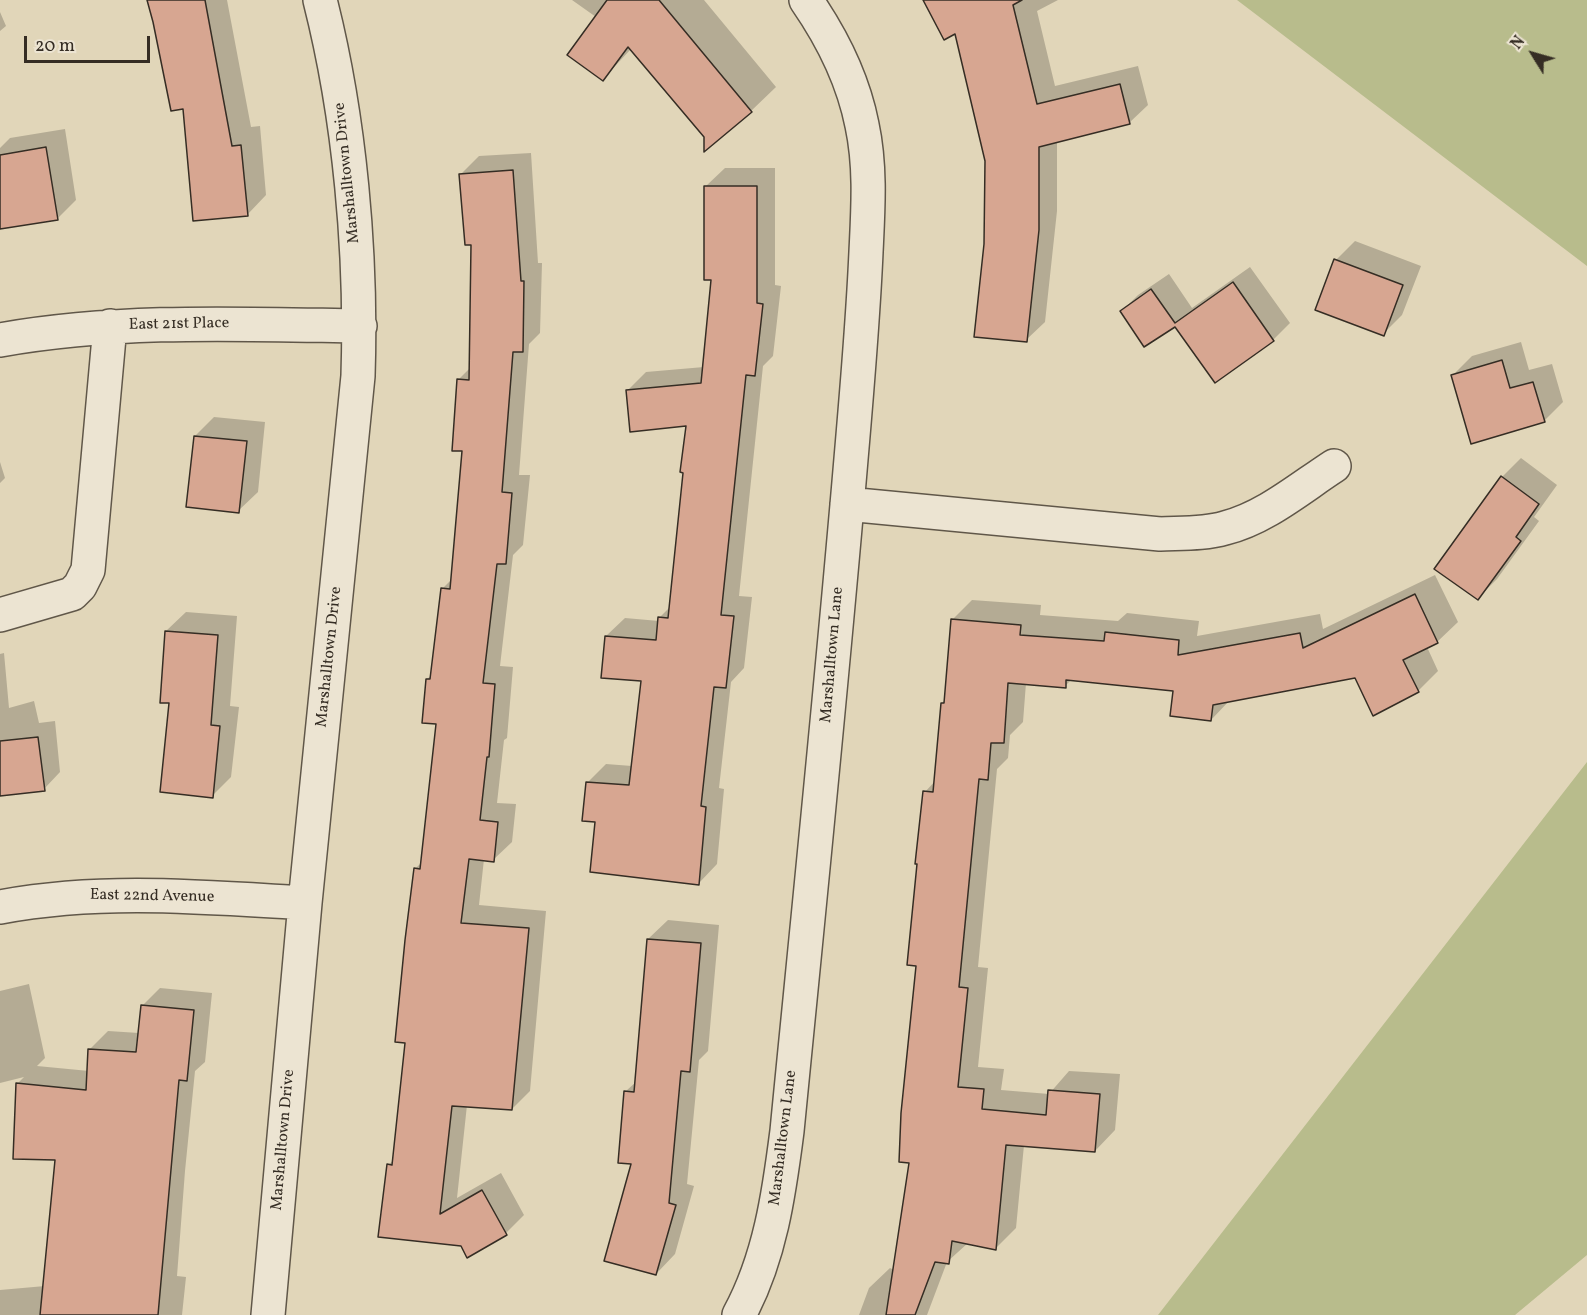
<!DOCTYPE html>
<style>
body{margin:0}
#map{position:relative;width:1587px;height:1315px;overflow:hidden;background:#e1d6b9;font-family:Vollkorn,serif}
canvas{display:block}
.north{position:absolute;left:1503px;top:24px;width:60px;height:60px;-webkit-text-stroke:4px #ece4d2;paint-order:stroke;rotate:307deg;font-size:16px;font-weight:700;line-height:24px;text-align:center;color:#352d24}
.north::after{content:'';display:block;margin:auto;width:21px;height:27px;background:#352d24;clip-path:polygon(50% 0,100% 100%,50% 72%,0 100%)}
.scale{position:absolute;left:24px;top:36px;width:126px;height:27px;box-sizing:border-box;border:3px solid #352d24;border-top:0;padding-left:8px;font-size:18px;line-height:21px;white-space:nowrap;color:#352d24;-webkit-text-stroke:4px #ece4d2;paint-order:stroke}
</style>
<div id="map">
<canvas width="1587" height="1315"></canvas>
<div class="north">N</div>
<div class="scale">20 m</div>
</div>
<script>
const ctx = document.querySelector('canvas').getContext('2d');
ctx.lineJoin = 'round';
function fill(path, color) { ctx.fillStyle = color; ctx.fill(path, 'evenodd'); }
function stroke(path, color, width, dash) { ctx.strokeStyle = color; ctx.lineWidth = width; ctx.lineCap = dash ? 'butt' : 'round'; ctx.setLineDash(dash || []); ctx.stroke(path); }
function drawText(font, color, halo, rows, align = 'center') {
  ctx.font = font + ' Vollkorn,serif'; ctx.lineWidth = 5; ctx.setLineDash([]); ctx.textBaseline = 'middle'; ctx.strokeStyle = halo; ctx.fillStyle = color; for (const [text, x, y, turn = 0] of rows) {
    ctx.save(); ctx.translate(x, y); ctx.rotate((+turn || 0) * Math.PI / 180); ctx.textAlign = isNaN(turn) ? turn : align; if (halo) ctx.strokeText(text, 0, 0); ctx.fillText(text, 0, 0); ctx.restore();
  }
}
fill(new Path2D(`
 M 1237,0 L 1587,0 L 1587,266 Z
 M 1587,762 L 1587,1255 L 1515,1315 L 1158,1315 Z`), '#b8bc8c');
fill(new Path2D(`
 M 148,0 L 227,0 L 251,127 L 260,126 L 266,195 L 247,215 L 184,107 Z
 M 572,0 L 704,0 L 776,87 L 751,111 L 706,148 L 706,136 L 631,49 L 603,79 L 596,17 Z
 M 925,0 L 1058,0 L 1037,11 L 1055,86 L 1138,66 L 1148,105 L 1129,123 L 1057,141 L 1057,211 L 1045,322 L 1026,340 L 986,245 L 986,161 L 956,32 Z
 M 0,12 L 6,26 L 0,31 Z
 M 65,129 L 76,200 L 57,219 L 0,228 L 0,148 L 10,138 Z
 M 531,153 L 538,263 L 542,263 L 540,333 L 529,344 L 519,475 L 530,475 L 523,545 L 513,555 L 500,666 L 513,667 L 507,738 L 504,740 L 497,803 L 516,804 L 512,842 L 493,860 L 484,859 L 479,905 L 546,911 L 530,1091 L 512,1109 L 467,1105 L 457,1198 L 501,1173 L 524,1215 L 506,1233 L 468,1256 L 461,1245 L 388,1165 L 394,1160 L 407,1042 L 415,869 L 423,861 L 438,723 L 427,679 L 432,675 L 442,589 L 452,579 L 464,450 L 459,379 L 470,368 L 473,243 L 461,174 L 479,156 Z
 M 725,168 L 775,168 L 775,285 L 781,286 L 773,356 L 763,366 L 739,596 L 752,597 L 744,668 L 731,682 L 719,788 L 724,789 L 717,864 L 699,883 L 596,820 L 587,783 L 606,764 L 632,766 L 642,680 L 606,636 L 625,618 L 659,621 L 659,618 L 670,607 L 684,471 L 687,424 L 627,391 L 646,372 L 704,367 L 713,278 L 706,186 Z
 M 1355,241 L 1421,266 L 1402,315 L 1383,334 L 1336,260 Z
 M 1250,267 L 1290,323 L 1273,340 L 1215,381 L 1176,324 L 1122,311 L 1138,295 L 1169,274 L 1192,308 Z
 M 1521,342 L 1529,370 L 1552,364 L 1563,402 L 1544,421 L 1453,375 L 1472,356 Z
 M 214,417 L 265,422 L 258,492 L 238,511 L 195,436 Z
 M 1521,458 L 1557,485 L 1534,517 L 1539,521 L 1497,579 L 1478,598 L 1502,477 Z
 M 0,462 L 5,478 L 0,483 Z
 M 1435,575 L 1458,622 L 1437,642 L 1427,647 L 1438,671 L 1418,691 L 1356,677 L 1230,700 L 1211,720 L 1174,690 L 1072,679 L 1065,686 L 1026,683 L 1023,722 L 1010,735 L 1008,758 L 997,769 L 978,967 L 988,968 L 978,1067 L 1004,1069 L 1001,1090 L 1049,1094 L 1069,1071 L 1120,1074 L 1115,1130 L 1095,1151 L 1024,1145 L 1016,1228 L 996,1248 L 968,1243 L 947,1262 L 927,1315 L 859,1315 L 869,1288 L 890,1268 L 894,1270 L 911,1161 L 925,792 L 936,780 L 942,703 L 946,699 L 952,620 L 972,600 L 1041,605 L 1040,615 L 1118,621 L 1127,613 L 1199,621 L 1197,636 L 1320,614 L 1323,629 Z
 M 186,612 L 237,616 L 230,706 L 239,707 L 231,777 L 212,796 L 171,702 L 166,631 Z
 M 4,653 L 9,708 L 34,701 L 39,723 L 55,721 L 60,772 L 44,789 L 0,794 L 0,654 Z
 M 668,920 L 719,925 L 708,1051 L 699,1060 L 687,1184 L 694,1186 L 675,1254 L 656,1274 L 633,1162 L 626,1091 L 637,1081 L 648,939 Z
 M 29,984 L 45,1058 L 37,1066 L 89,1071 L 90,1049 L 108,1031 L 139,1033 L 142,1006 L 160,988 L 212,993 L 205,1062 L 195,1071 L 185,1171 L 177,1276 L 186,1277 L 182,1315 L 0,1315 L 0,1290 L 45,1286 L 56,1158 L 17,1084 L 24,1077 L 0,1083 L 0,991 Z`), '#0003');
const building = new Path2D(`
 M 147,0 L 205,0 L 232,146 L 241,145 L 248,216 L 193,221 L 183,109 L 171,111 L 153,22 Z
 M 607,0 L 659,0 L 752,112 L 704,152 L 704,137 L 628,47 L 603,81 L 567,55 Z
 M 923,0 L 1022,0 L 1013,5 L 1037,104 L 1120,84 L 1130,124 L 1039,147 L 1039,230 L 1027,342 L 974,337 L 984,244 L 985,161 L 955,34 L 944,40 Z
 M 46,147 L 58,220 L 0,229 L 0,155 Z
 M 513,170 L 521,281 L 524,281 L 523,352 L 513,352 L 502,492 L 512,493 L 506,564 L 497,564 L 483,683 L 495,684 L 489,757 L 487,757 L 480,820 L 498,822 L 494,862 L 469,859 L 461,923 L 529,928 L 512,1110 L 452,1106 L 440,1214 L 482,1190 L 507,1235 L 467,1258 L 461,1246 L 378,1237 L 387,1164 L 392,1165 L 405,1043 L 395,1042 L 405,940 L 414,868 L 420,869 L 436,724 L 422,723 L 426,679 L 430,679 L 441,588 L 450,589 L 462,451 L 452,451 L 457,379 L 469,380 L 471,245 L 465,245 L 459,174 Z
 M 704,186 L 757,186 L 757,303 L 763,304 L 755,376 L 746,375 L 721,615 L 734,616 L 726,688 L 714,687 L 701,806 L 706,807 L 699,885 L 590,872 L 595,822 L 582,821 L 586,782 L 629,785 L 641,681 L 601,678 L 605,636 L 656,640 L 658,617 L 668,618 L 683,473 L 680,472 L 686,426 L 630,432 L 626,390 L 701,383 L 711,280 L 704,280 Z
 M 1334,259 L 1403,285 L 1384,336 L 1315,310 Z
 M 1233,282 L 1274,341 L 1215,383 L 1175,327 L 1144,347 L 1120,311 L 1151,289 L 1175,323 Z
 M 1502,360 L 1510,388 L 1533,382 L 1545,422 L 1471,444 L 1451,375 Z
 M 194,436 L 247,441 L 239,513 L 186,507 Z
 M 1501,476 L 1539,504 L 1516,537 L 1521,541 L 1478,600 L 1434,569 Z
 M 1415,594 L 1438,643 L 1403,660 L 1419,692 L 1373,716 L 1355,678 L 1213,705 L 1211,721 L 1170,716 L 1173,691 L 1066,680 L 1066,688 L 1008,683 L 1004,743 L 991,743 L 988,780 L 979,779 L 959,987 L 968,988 L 958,1087 L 984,1089 L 982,1109 L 1046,1115 L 1048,1090 L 1100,1094 L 1095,1152 L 1006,1145 L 996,1250 L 952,1241 L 949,1264 L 935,1262 L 915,1315 L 886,1315 L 909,1163 L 899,1162 L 901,1113 L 916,966 L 907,965 L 917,864 L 915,864 L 923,791 L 933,792 L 941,703 L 944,703 L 951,619 L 1021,625 L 1020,635 L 1104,641 L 1105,632 L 1179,640 L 1178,655 L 1300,633 L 1303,648 Z
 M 165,631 L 218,635 L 211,725 L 220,726 L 213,798 L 160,792 L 169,703 L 160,703 Z
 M 38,737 L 45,791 L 0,796 L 0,741 Z
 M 647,939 L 701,943 L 690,1072 L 681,1071 L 669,1203 L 676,1205 L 656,1275 L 604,1261 L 631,1164 L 618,1163 L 624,1091 L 634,1092 Z
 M 141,1005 L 194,1010 L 187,1081 L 179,1080 L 158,1315 L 40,1315 L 55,1160 L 13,1159 L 16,1083 L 86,1090 L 88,1049 L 136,1052 Z`);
fill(building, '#d7a691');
stroke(building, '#352d24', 1.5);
const minor = new Path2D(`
 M 0,340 C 119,319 239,324 360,326
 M 847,504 L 1160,534 C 1182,533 1205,534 1225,528 C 1265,518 1300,488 1334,466
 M 0,615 L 72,594 L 80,586 L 88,570 L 110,326
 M 0,907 C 102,888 202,897 305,903
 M 268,1315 L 305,903 L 358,376 C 362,254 350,118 320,0
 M 739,1315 C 770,1258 779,1194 787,1131 C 809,907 832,683 851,459 C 857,390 863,321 866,252 C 868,210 871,167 862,125 C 853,79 833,39 806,0`);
stroke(minor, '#605749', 36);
stroke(minor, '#ece4d2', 33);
drawText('16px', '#352d24', '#ece4d2', [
 ["Marshalltown Drive",348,173,-96],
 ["East 21st Place",179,325,-1],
 ["Marshalltown Lane",833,655,-85],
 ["Marshalltown Drive",330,657,-84],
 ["East 22nd Avenue",152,897,1],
 ["Marshalltown Lane",784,1138,-83],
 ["Marshalltown Drive",284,1140,-85]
]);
</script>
